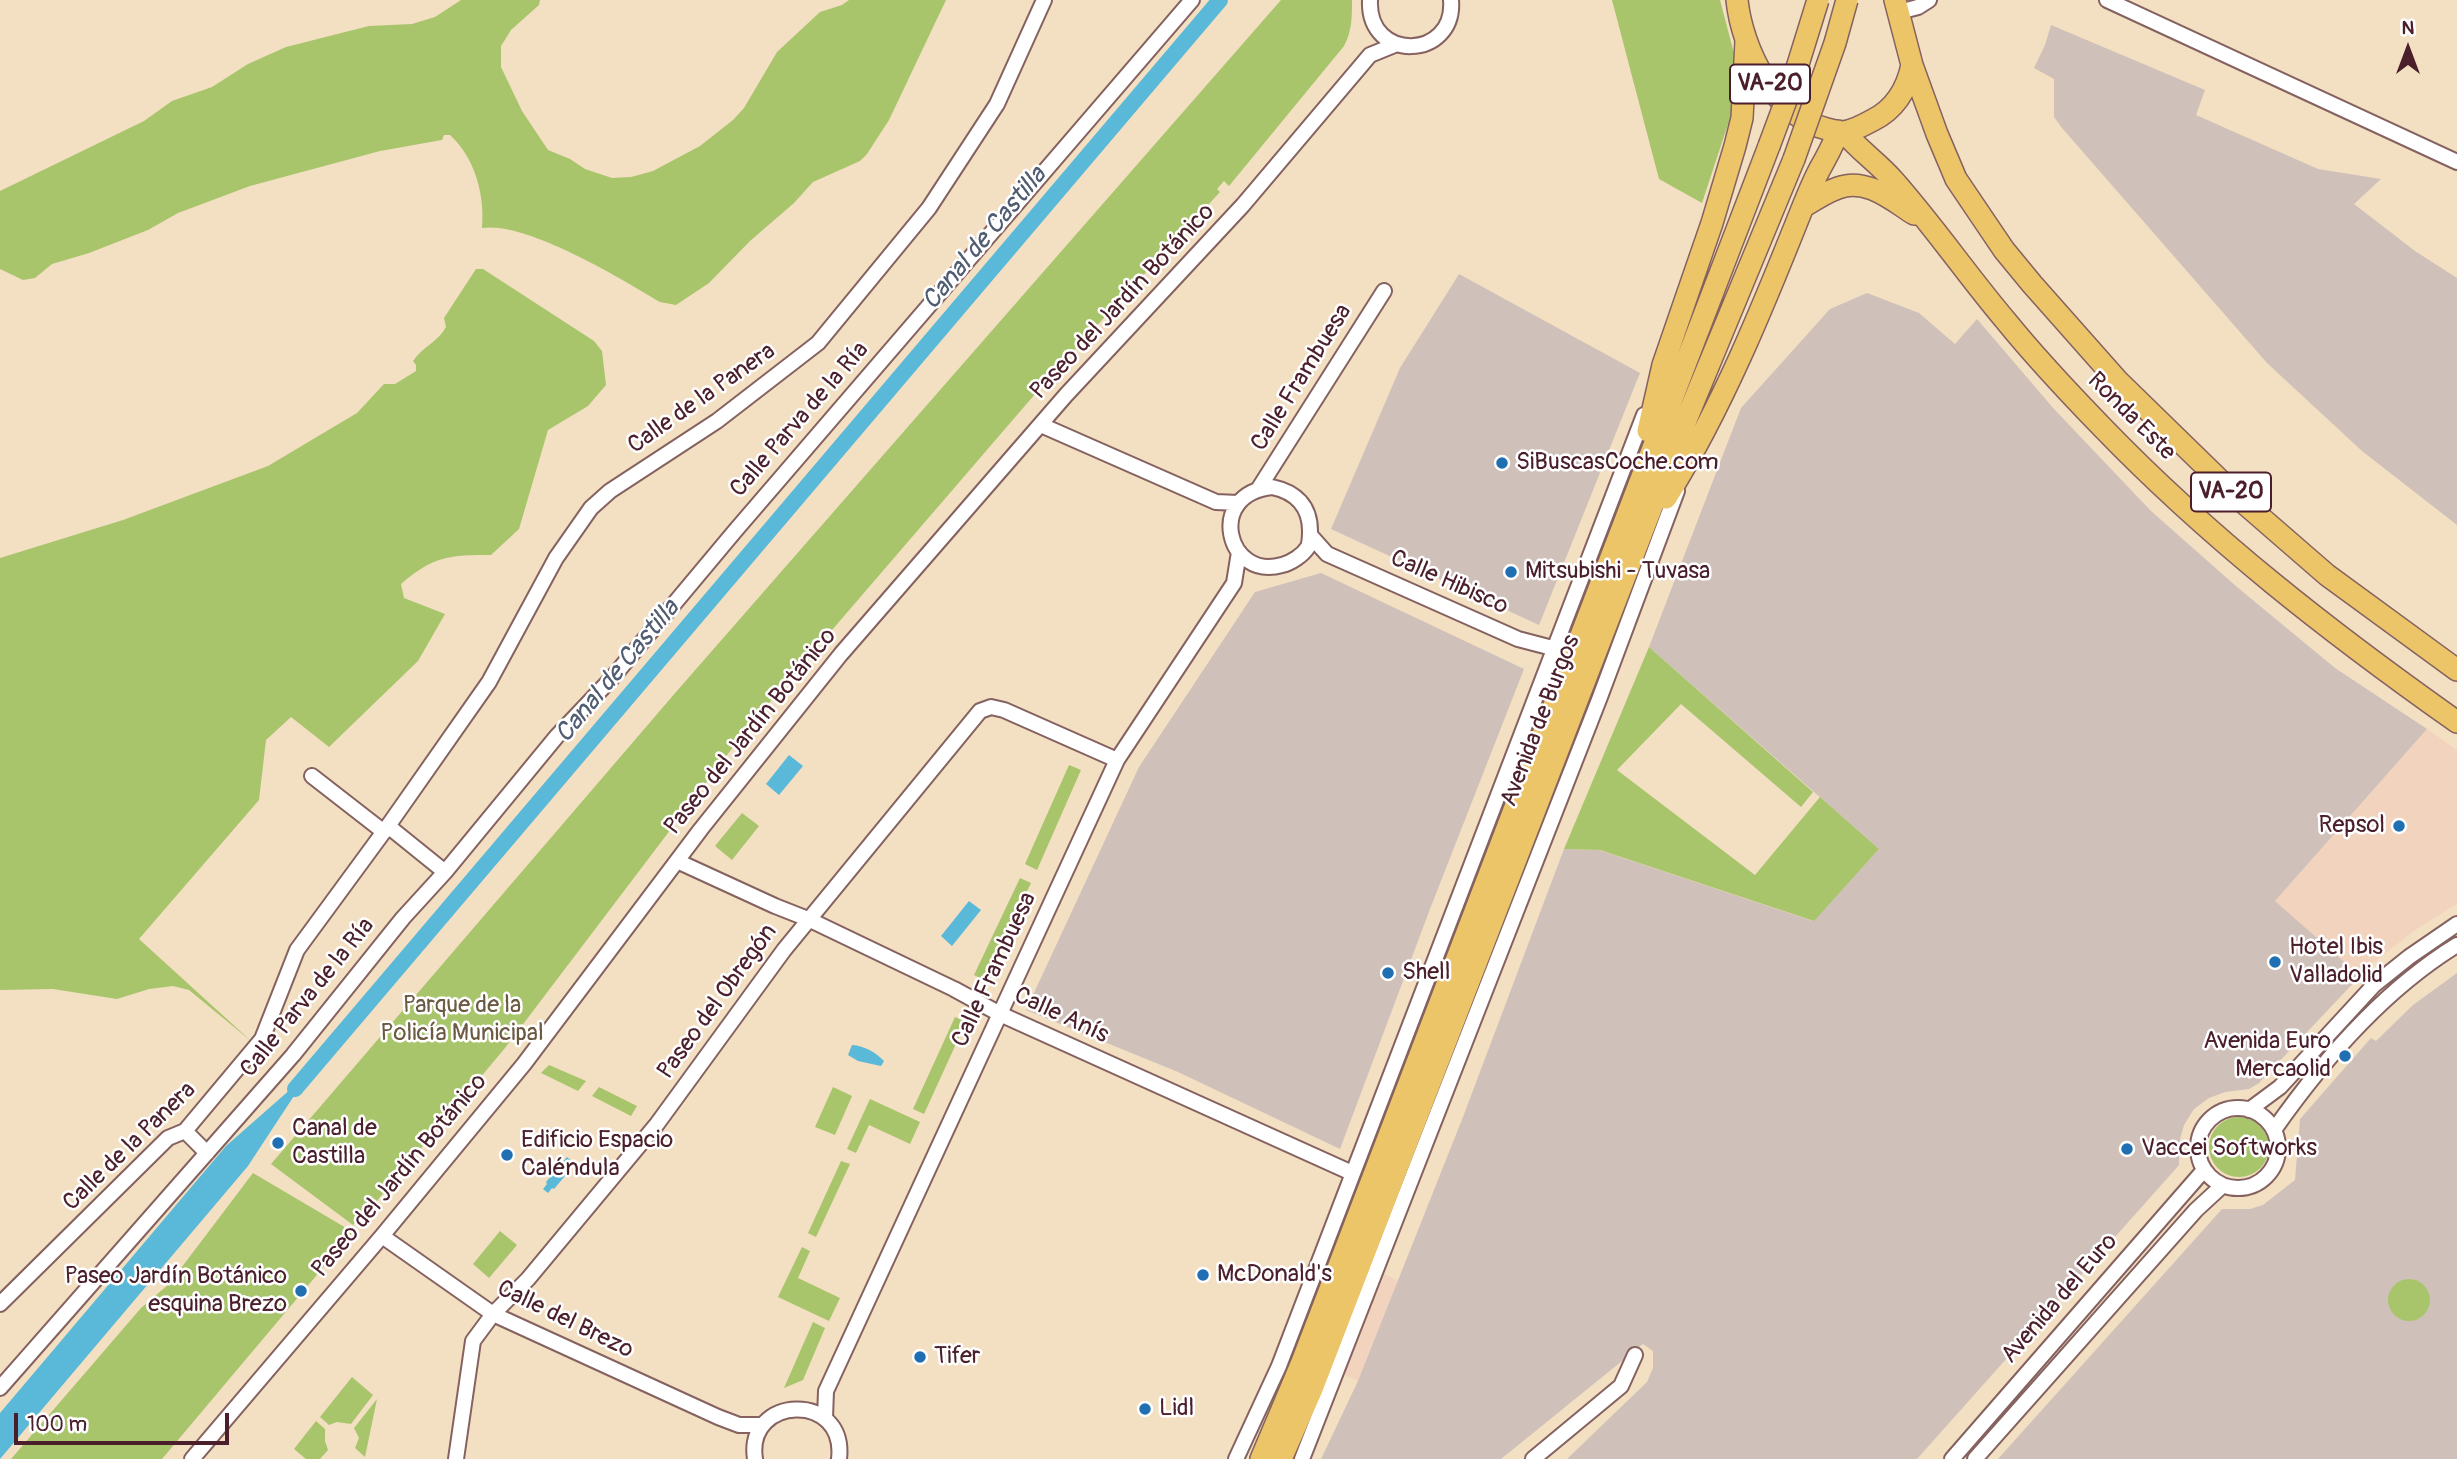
<!DOCTYPE html>
<meta charset="utf-8">
<style>
body{margin:0}
#map{position:relative;width:2457px;height:1459px;overflow:hidden;background:#f3dfc2;font-family:Pangolin,sans-serif}
canvas{display:block}
.north{position:absolute;left:2373px;top:14px;width:70px;height:70px;-webkit-text-stroke:5px #fff;paint-order:stroke;rotate:0deg;font-size:19px;font-weight:700;line-height:28px;text-align:center;color:#4a1f2b}
.north::after{content:'';display:block;margin:auto;width:24px;height:32px;background:#4a1f2b;clip-path:polygon(50% 0,100% 100%,50% 72%,0 100%)}
.scale{position:absolute;left:14px;top:1413px;width:215px;height:32px;box-sizing:border-box;border:4px solid #4a1f2b;border-top:0;padding-left:9px;font-size:21px;line-height:24px;white-space:nowrap;color:#4a1f2b;-webkit-text-stroke:5px #fff;paint-order:stroke}
</style>
<div id="map">
<canvas width="2457" height="1459"></canvas>
<div class="north">N</div>
<div class="scale">100 m</div>
</div>
<script>
const ctx = document.querySelector('canvas').getContext('2d');
ctx.lineJoin = 'round';
function fill(path, color) { ctx.fillStyle = color; ctx.fill(path, 'evenodd'); }
function stroke(path, color, width, dash) { ctx.strokeStyle = color; ctx.lineWidth = width; ctx.lineCap = dash ? 'butt' : 'round'; ctx.setLineDash(dash || []); ctx.stroke(path); }
function drawText(font, color, halo, rows, align = 'center') {
  ctx.font = font + ' Pangolin,sans-serif'; ctx.lineWidth = 5; ctx.setLineDash([]); ctx.textBaseline = 'middle'; ctx.strokeStyle = halo; ctx.fillStyle = color; for (const [text, x, y, turn = 0] of rows) {
    ctx.save(); ctx.translate(x, y); ctx.rotate((+turn || 0) * Math.PI / 180); ctx.textAlign = isNaN(turn) ? turn : align; if (halo) ctx.strokeText(text, 0, 0); ctx.fillText(text, 0, 0); ctx.restore();
  }
}
fill(new Path2D(`
 M 2427,729 L 2457,750 L 2457,904 L 2418,928 L 2374,962 L 2360,976 L 2274,902 Z
 M 1379,1271 L 1458,1312 L 1383,1392 L 1340,1373 Z`), '#f2d4be');
fill(new Path2D(`
 M 2051,25 L 2205,90 L 2196,115 L 2318,169 L 2381,179 L 2354,204 L 2415,251 L 2457,278 L 2457,525 L 2362,451 L 2267,363 L 2062,128 L 2054,117 L 2054,79 L 2034,68 L 2045,45 Z
 M 1459,274 L 1640,373 L 1539,625 L 1331,529 L 1400,368 Z
 M 1867,293 L 1919,313 L 1955,344 L 1977,319 L 2054,409 L 2151,511 L 2237,587 L 2335,668 L 2427,729 L 2275,901 L 2360,976 L 2259,1083 L 2249,1089 L 2225,1092 L 2209,1098 L 2194,1109 L 2184,1125 L 2180,1139 L 2179,1165 L 2172,1173 L 1917,1459 L 1567,1459 L 1647,1382 L 1653,1368 L 1653,1351 L 1643,1344 L 1501,1459 L 1321,1459 L 1358,1381 L 1463,1117 L 1564,849 L 1599,850 L 1813,921 L 1879,849 L 1649,647 L 1741,408 L 1830,309 Z
 M 1321,573 L 1524,669 L 1430,909 L 1340,1149 L 1178,1072 L 1026,1010 L 1139,767 L 1255,592 Z
 M 2457,973 L 2457,1459 L 1998,1459 L 2222,1209 L 2250,1209 L 2263,1205 L 2295,1180 L 2300,1119 L 2371,1038 L 2376,1041 L 2413,1005 Z`), '#cfc0ba');
fill(new Path2D(`
 M 461,0 L 540,0 L 539,5 L 511,30 L 501,46 L 501,67 L 522,111 L 548,150 L 570,159 L 585,169 L 612,178 L 631,177 L 653,171 L 700,146 L 733,120 L 744,108 L 777,52 L 820,12 L 842,5 L 849,0 L 946,0 L 889,120 L 867,154 L 860,161 L 813,182 L 794,203 L 750,241 L 709,283 L 676,305 L 660,302 C 622,279 526,221 482,228 C 485,195 475,158 450,135 L 444,135 L 442,140 L 380,151 L 250,186 L 178,213 L 148,230 L 89,253 L 52,264 L 35,278 L 23,280 L 0,269 L 0,191 L 144,121 L 172,101 L 212,87 L 248,64 L 286,47 L 369,26 L 412,24 L 435,17 Z
 M 1281,0 L 1352,0 C 1352,17 1352,31 1344,46 L 1229,186 L 1224,181 L 1217,189 L 1220,192 L 1054,372 L 746,730 L 505,1048 L 376,1202 L 374,1201 L 353,1225 L 271,1164 L 676,692 Z
 M 1612,0 L 1720,0 L 1735,57 L 1732,112 L 1702,203 L 1659,179 Z
 M 476,269 L 483,269 L 594,341 L 602,351 L 606,385 L 588,406 L 548,430 L 519,529 L 491,555 C 450,555 433,556 401,584 L 404,598 L 445,614 L 418,661 L 329,747 L 291,717 L 266,740 L 259,800 L 139,939 L 251,1041 L 189,990 L 173,986 L 149,989 L 117,999 L 53,989 L 0,990 L 0,558 L 123,520 L 268,466 L 357,413 L 384,384 L 395,384 L 416,371 L 416,365 L 413,361 C 422,347 438,342 446,327 L 444,318 Z
 M 1649,647 L 1813,792 L 1801,807 L 1681,704 L 1617,770 L 1755,875 L 1820,797 L 1879,849 L 1814,921 L 1600,850 L 1564,849 Z
 M 1069,765 L 1081,770 L 1037,870 L 1025,864 Z
 M 742,813 L 759,826 L 732,860 L 715,846 Z
 M 1020,878 L 1031,883 L 984,980 L 974,975 Z
 M 955,1017 L 966,1022 L 924,1114 L 913,1109 Z
 M 549,1065 L 586,1081 L 578,1091 L 541,1073 Z
 M 599,1087 L 637,1106 L 631,1116 L 592,1096 Z
 M 833,1087 L 852,1096 L 835,1135 L 815,1127 Z
 M 870,1099 L 920,1122 L 910,1144 L 869,1125 L 856,1153 L 847,1149 Z
 M2209 1147a30 30 0 1 1 60 0a30 30 0 1 1-60 0Z
 M 841,1161 L 850,1164 L 816,1237 L 808,1233 Z
 M 253,1173 L 353,1232 L 162,1459 L 11,1459 L 141,1308 L 169,1284 Z
 M 500,1231 L 517,1245 L 489,1278 L 473,1264 Z
 M 802,1247 L 810,1251 L 798,1278 L 840,1298 L 829,1321 L 778,1297 Z
 M2388 1300a21 21 0 1 1 42 0a21 21 0 1 1-42 0Z
 M 813,1322 L 825,1328 L 803,1380 L 784,1388 Z
 M 352,1377 L 373,1395 L 351,1424 L 337,1422 L 329,1425 L 320,1417 Z
 M 377,1399 L 365,1457 L 355,1448 L 359,1438 L 354,1428 Z
 M 316,1421 L 325,1429 L 325,1441 L 328,1450 L 320,1459 L 306,1459 L 294,1449 Z`), '#a8c56c');
fill(new Path2D(`
 M 789,755 L 803,766 L 779,795 L 766,784 Z
 M 969,901 L 981,910 L 952,946 L 941,936 Z
 M 852,1045 C 865,1046 875,1052 884,1061 L 881,1066 L 858,1061 L 848,1055 Z
 M 309,1073 L 248,1166 L 0,1459 L 0,1413 L 226,1146 Z
 M 567,1157 L 575,1164 L 554,1189 L 552,1188 L 548,1193 L 543,1189 L 547,1184 L 546,1182 Z`), '#5ab8d9');
stroke(new Path2D(`
 M 295,1089 L 1220,0`), '#5ab8d9', 16);
const minor = new Path2D(`
 M 1370,0 C 1367,63 1456,60 1451,0
 M 2107,0 L 2457,162
 M 1899,12 L 1918,7 L 1929,0
 M 1041,425 L 1216,502 L 1238,503
 M 1272,487 C 1296,492 1310,506 1310,531 C 1310,535 1310,542 1308,547 C 1303,555 1291,563 1282,565 C 1227,581 1205,494 1272,487 Z
 M 1259,488 L 1384,291
 M 1310,535 L 1327,554 L 1518,639 L 1560,650
 M 312,776 L 384,832
 M 388,826 L 445,872
 M 677,861 L 775,906 L 808,919 L 954,989 L 1000,1014 L 1352,1173
 M2198 1148a40 40 0 1 1 80 0a40 40 0 1 1-80 0Z
 M 2249,1110 L 2280,1087 L 2374,985 L 2409,957 L 2457,924
 M 2274,1130 C 2323,1060 2384,990 2457,945
 M 185,1131 L 207,1153
 M 382,1236 L 493,1314 L 718,1417 L 739,1425 L 763,1425
 M 0,1304 L 168,1138 L 185,1131 L 262,1039 L 297,950 L 388,826 L 489,682 L 556,558 L 591,508 L 610,491 L 717,421 L 818,343 L 929,208 L 997,104 L 1044,0
 M 0,1388 L 293,1055 L 403,918 L 445,872 L 557,736 L 612,678 L 735,531 L 1192,0
 M 825,1418 L 826,1391 L 1117,760 L 1234,583 L 1239,552
 M 192,1459 L 382,1236 L 524,1064 L 701,829 L 841,654 L 1066,395 L 1243,205 L 1370,55 L 1397,44
 M 456,1459 L 473,1341 L 493,1314 L 528,1279 L 657,1124 L 784,950 L 980,711 L 991,707 L 1004,710 L 1117,760
 M 755,1459 C 745,1395 847,1391 839,1459
 M 1236,1459 L 1279,1366 L 1644,415
 M 1302,1459 L 1600,697 L 1677,491
 M 1533,1459 L 1621,1386 L 1635,1355
 M 1952,1459 L 2204,1170
 M 1975,1459 L 2196,1210 L 2222,1186`);
const highway = new Path2D(`
 M 1737,0 C 1742,49 1775,117 1827,129 C 1832,130 1838,132 1843,132 C 1853,131 1864,125 1873,120 C 1895,109 1907,89 1912,65
 M 1895,0 L 1912,65 L 1937,134 L 1956,179 L 2004,250 L 2032,284 L 2117,380 L 2236,496 L 2327,575 L 2457,670
 M 1844,132 C 1859,150 1878,163 1893,180 C 1933,225 1967,275 2006,321 C 2036,358 2069,393 2102,427 C 2210,539 2331,633 2457,722
 M 1803,207 C 1814,200 1826,192 1838,188 C 1866,177 1892,200 1914,214
 M 1648,431 L 1663,365 L 1712,223 L 1735,146 L 1742,118 L 1746,41
 M 1666,498 C 1722,408 1763,307 1802,209 C 1808,194 1814,179 1822,165 C 1828,154 1834,144 1838,131
 M 1261,1459 L 1302,1362 L 1769,146
 M 1281,1459 L 1312,1389 L 1674,449 L 1794,159`);
stroke(minor, '#856260', 18);
stroke(highway, '#856260', 24);
stroke(minor, '#fff', 14);
stroke(highway, '#edc569', 21);
const highwayBridge = new Path2D(`
 M 1769,146 L 1791,87 L 1818,0
 M 1794,159 L 1835,43 L 1847,0`);
stroke(highwayBridge, '#856260', 24, []);
stroke(highwayBridge, '#edc569', 21);
for (const [x, y, r, color] of [
 [1502,463,7,"#1f6fb2"],
 [1511,572,7,"#1f6fb2"],
 [2399,826,7,"#1f6fb2"],
 [2275,962,7,"#1f6fb2"],
 [1388,973,7,"#1f6fb2"],
 [2345,1056,7,"#1f6fb2"],
 [278,1143,7,"#1f6fb2"],
 [2127,1149,7,"#1f6fb2"],
 [507,1155,7,"#1f6fb2"],
 [1203,1275,7,"#1f6fb2"],
 [301,1291,7,"#1f6fb2"],
 [920,1357,7,"#1f6fb2"],
 [1145,1409,7,"#1f6fb2"]
]) { const dot = new Path2D(); dot.arc(x, y, r, 0, 2 * Math.PI); ctx.fillStyle = color; ctx.fill(dot); stroke(dot, '#fff', 2.5); }
for (const [x, y, w] of [
 [1770,84,80],
 [2231,492,80]
]) { const box = new Path2D(); box.roundRect(x - w / 2, y - 19.5, w, 39, 5); ctx.fillStyle = '#fff'; ctx.fill(box); stroke(box, '#4a1f2b', 2); }
drawText('bold 23px', '#4a1f2b', null, [
 ["VA-20",1770,84],
 ["VA-20",2231,492]
]);
drawText('24px', '#4a1f2b', '#fff', [
 ["Paseo del Jardín Botánico",1123,302,-47],
 ["Calle Frambuesa",1302,378,-58],
 ["Calle de la Panera",702,399,-35],
 ["Ronda Este",2131,417,45],
 ["Calle Parva de la Ría",800,420,-49],
 ["Calle Hibisco",1449,583,24],
 ["Avenida de Burgos",1541,721,-69],
 ["Paseo del Jardín Botánico",751,732,-51],
 ["Calle Frambuesa",995,970,-65],
 ["Calle Parva de la Ría",308,998,-51],
 ["Paseo del Obregón",718,1002,-54],
 ["Calle Anís",1061,1016,25],
 ["Calle de la Panera",130,1147,-44],
 ["Paseo del Jardín Botánico",400,1176,-50],
 ["Avenida del Euro",2060,1299,-49],
 ["Calle del Brezo",565,1320,26]
]);
drawText('24px', '#4a1f2b', '#fff', [
 ["SiBuscasCoche.com",1516,463],
 ["Mitsubishi - Tuvasa",1525,572],
 ["Repsol",2385,826,"right"],
 ["Hotel Ibis",2289,948],
 ["Valladolid",2289,976],
 ["Shell",1402,973],
 ["Avenida Euro",2331,1042,"right"],
 ["Mercaolid",2331,1070,"right"],
 ["Canal de",292,1129],
 ["Castilla",292,1157],
 ["Edificio Espacio",521,1141],
 ["Caléndula",521,1169],
 ["Vaccei Softworks",2141,1149],
 ["McDonald's",1217,1275],
 ["Paseo Jardín Botánico",287,1277,"right"],
 ["esquina Brezo",287,1305,"right"],
 ["Tifer",934,1357],
 ["Lidl",1159,1409]
], 'left');
drawText('24px', '#6b5942', '#fff', [
 ["Parque de la",462,1006],
 ["Policía Municipal",462,1034]
]);
drawText('italic 26px', '#505c71', '#fff', [
 ["Canal de Castilla",985,239,-50],
 ["Canal de Castilla",618,672,-50]
]);
</script>
